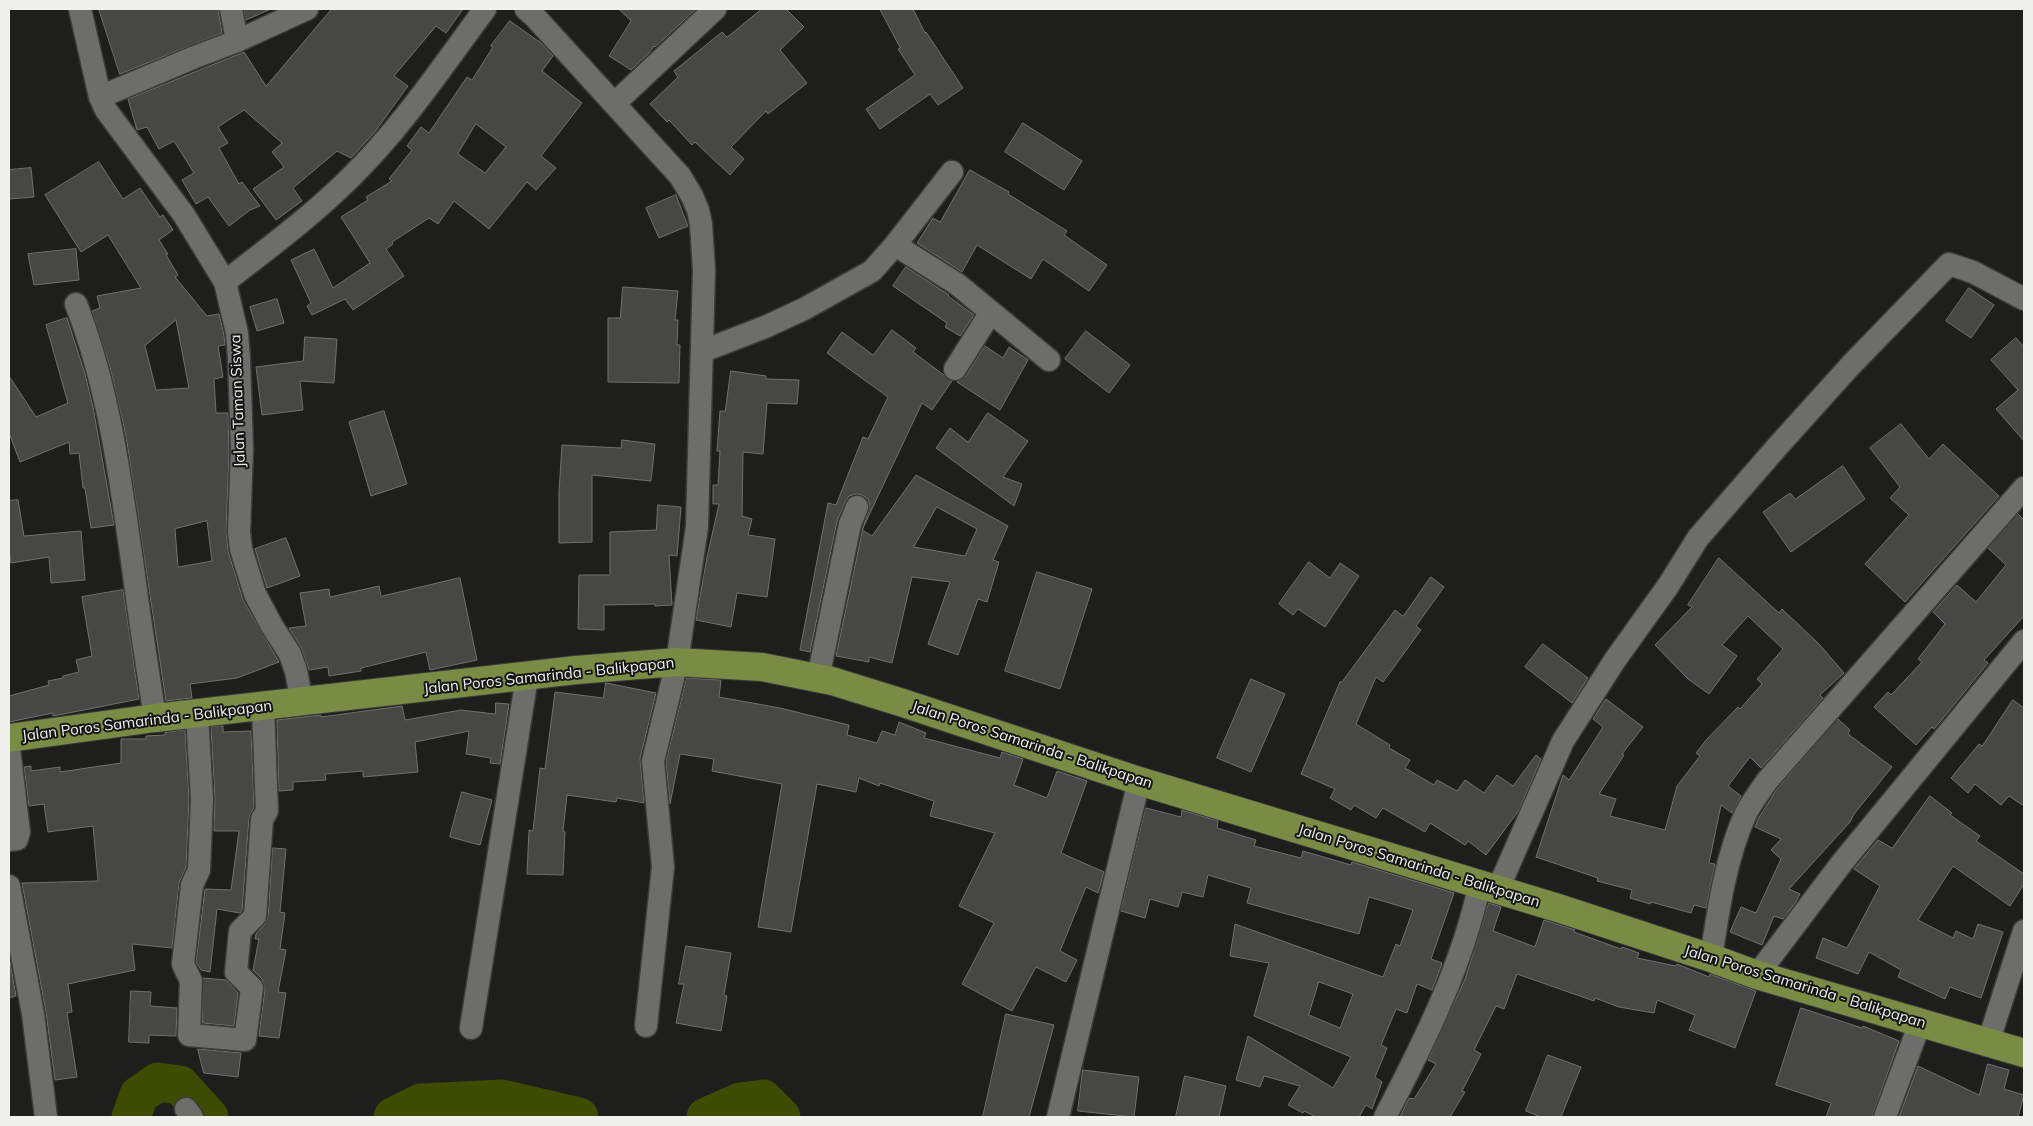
<!DOCTYPE html>
<style>
body{margin:0}
#map{position:relative;width:2033px;height:1126px;overflow:hidden;background:#1e1f1c;font-family:Mulish,sans-serif}
canvas{display:block}
.frame{position:absolute;inset:0;border:10px solid #f0f1ef;pointer-events:none}
</style>
<div id="map">
<canvas width="2033" height="1126"></canvas>
<div class="frame"></div>
</div>
<script>
const ctx = document.querySelector('canvas').getContext('2d');
ctx.lineJoin = 'round';
function stroke(path, color, width, dash) { ctx.strokeStyle = color; ctx.lineWidth = width; ctx.lineCap = dash ? 'butt' : 'round'; ctx.setLineDash(dash || []); ctx.stroke(path); }
function fill(path, color) { ctx.fillStyle = color; ctx.fill(path, 'evenodd'); }
function drawText(font, color, halo, rows, align = 'center') {
  ctx.font = font + ' Mulish,sans-serif'; ctx.lineWidth = 4; ctx.setLineDash([]); ctx.textBaseline = 'middle'; ctx.strokeStyle = halo; ctx.fillStyle = color; for (const [text, x, y, turn = 0] of rows) {
    ctx.save(); ctx.translate(x, y); ctx.rotate((+turn || 0) * Math.PI / 180); ctx.textAlign = isNaN(turn) ? turn : align; if (halo) ctx.strokeText(text, 0, 0); ctx.fillText(text, 0, 0); ctx.restore();
  }
}
stroke(new Path2D(`
 M 131,1117 L 139,1095 L 158,1082 L 180,1085 L 209,1117
 M 393,1117 L 421,1103 L 502,1099 L 579,1117
 M 706,1117 L 740,1102 L 763,1099 L 781,1117`), '#3d4c00', 39);
const building = new Path2D(`
 M 99,9 L 218,9 L 222,33 L 120,74 Z
 M 244,9 L 271,9 L 246,20 Z
 M 332,9 L 463,9 L 446,33 L 436,26 L 394,76 L 408,86 L 374,133 L 351,158 L 337,151 L 293,188 L 302,201 L 276,220 L 253,189 L 284,167 L 272,152 L 282,143 L 244,110 L 218,127 L 228,143 L 219,148 L 239,184 L 242,182 L 260,206 L 250,210 L 229,226 L 208,197 L 196,204 L 182,180 L 194,173 L 174,141 L 159,149 L 147,127 L 137,130 L 128,99 L 244,52 L 266,86 Z
 M 619,9 L 696,9 L 655,47 L 654,46 L 649,53 L 631,70 L 609,56 L 631,21 Z
 M 762,9 L 786,9 L 804,27 L 780,50 L 807,83 L 768,114 L 766,111 L 731,147 L 744,159 L 730,175 L 695,142 L 692,145 L 669,120 L 667,122 L 650,104 L 678,77 L 674,71 L 722,32 L 727,37 Z
 M 880,9 L 913,9 L 925,33 L 926,32 L 963,88 L 938,105 L 930,94 L 880,129 L 866,109 L 915,75 L 898,49 L 900,48 Z
 M 510,21 L 541,43 L 553,56 L 542,71 L 582,103 L 541,156 L 556,168 L 536,190 L 527,182 L 489,229 L 454,201 L 438,224 L 429,218 L 392,242 L 393,244 L 386,249 L 404,276 L 353,310 L 345,299 L 312,315 L 307,306 L 311,303 L 291,260 L 314,249 L 333,288 L 370,263 L 341,217 L 368,200 L 366,197 L 392,181 L 389,179 L 412,150 L 407,146 L 421,127 L 429,133 L 467,77 L 472,80 L 493,47 L 491,46 ZM 476,124 L 506,147 L 485,173 L 458,154 Z
 M 1023,123 L 1082,161 L 1064,190 L 1005,152 Z
 M 99,162 L 123,199 L 140,188 L 160,217 L 163,215 L 173,230 L 159,240 L 168,254 L 166,255 L 178,275 L 175,277 L 207,316 L 219,314 L 224,335 L 225,345 L 218,346 L 223,377 L 214,379 L 216,413 L 228,413 L 229,454 L 226,532 L 228,551 L 243,600 L 279,662 L 237,678 L 190,684 L 192,698 L 166,701 L 126,436 L 110,367 L 92,311 L 100,308 L 97,296 L 141,288 L 108,235 L 81,252 L 45,195 ZM 176,320 L 189,388 L 156,390 L 145,346 ZM 207,521 L 212,561 L 178,567 L 175,529 Z
 M 31,168 L 34,197 L 9,199 L 9,170 Z
 M 970,170 L 1009,192 L 1008,194 L 1067,231 L 1064,235 L 1107,265 L 1089,291 L 1043,259 L 1031,279 L 977,245 L 962,272 L 917,243 L 933,218 L 940,222 Z
 M 676,195 L 688,226 L 659,238 L 646,208 Z
 M 76,249 L 79,280 L 34,285 L 28,254 Z
 M 906,267 L 949,295 L 948,296 L 974,315 L 960,336 L 945,327 L 947,323 L 893,286 Z
 M 623,287 L 678,291 L 675,320 L 678,320 L 677,345 L 680,345 L 679,383 L 608,382 L 608,318 L 620,318 Z
 M 1969,288 L 1994,305 L 1971,338 L 1946,321 Z
 M 277,299 L 284,323 L 257,331 L 250,307 Z
 M 67,318 L 85,374 L 93,407 L 114,525 L 91,528 L 85,488 L 83,488 L 79,453 L 70,454 L 69,442 L 20,462 L 9,433 L 9,376 L 36,417 L 68,403 L 46,325 Z
 M 892,330 L 916,348 L 913,352 L 952,381 L 932,410 L 922,403 L 862,530 L 872,536 L 916,475 L 1008,526 L 993,560 L 999,562 L 987,602 L 978,599 L 958,655 L 928,644 L 950,582 L 912,577 L 892,663 L 869,657 L 869,662 L 836,656 L 863,528 L 870,506 L 868,499 L 862,495 L 856,494 L 849,496 L 845,502 L 837,521 L 810,652 L 800,650 L 828,503 L 836,505 L 863,437 L 868,439 L 888,397 L 827,353 L 842,332 L 873,355 ZM 937,507 L 977,529 L 965,556 L 914,547 Z
 M 1086,331 L 1130,365 L 1109,393 L 1065,359 Z
 M 305,337 L 337,339 L 334,383 L 300,381 L 303,410 L 262,415 L 256,367 L 303,361 Z
 M 2016,338 L 2024,347 L 2024,441 L 1996,409 L 2018,390 L 1991,360 Z
 M 985,346 L 1003,358 L 1009,347 L 1028,360 L 1000,410 L 957,382 L 966,376 Z
 M 731,371 L 766,376 L 766,379 L 799,380 L 797,404 L 767,403 L 763,454 L 743,452 L 742,516 L 752,519 L 748,535 L 775,539 L 767,597 L 737,593 L 731,627 L 696,620 L 707,557 L 719,504 L 713,504 L 713,485 L 718,485 L 720,451 L 717,451 L 720,411 L 725,411 Z
 M 384,411 L 407,484 L 371,496 L 349,422 Z
 M 988,413 L 1028,441 L 1003,477 L 1022,484 L 1014,506 L 936,448 L 950,428 L 968,442 Z
 M 1901,424 L 1929,459 L 1943,444 L 1999,496 L 1905,602 L 1865,564 L 1909,515 L 1890,498 L 1900,487 L 1870,448 Z
 M 622,440 L 655,444 L 651,481 L 592,475 L 592,542 L 559,543 L 559,492 L 562,445 L 621,448 Z
 M 1843,466 L 1865,499 L 1791,552 L 1763,512 L 1790,493 L 1795,499 Z
 M 18,500 L 24,536 L 81,531 L 85,580 L 51,583 L 49,557 L 11,563 L 9,550 L 9,501 Z
 M 658,505 L 681,507 L 677,556 L 669,555 L 672,605 L 655,606 L 655,604 L 604,605 L 604,630 L 578,629 L 579,575 L 610,575 L 610,532 L 656,530 Z
 M 2018,514 L 2024,520 L 2024,616 L 1984,660 L 1988,663 L 1940,722 L 1934,729 L 1932,727 L 1916,745 L 1874,707 L 1888,692 L 1891,695 L 1922,662 L 1918,659 L 1945,624 L 1933,612 L 1957,585 L 1976,602 L 2006,565 L 1988,548 Z
 M 286,538 L 300,576 L 267,588 L 255,549 Z
 M 1719,558 L 1779,613 L 1782,609 L 1819,644 L 1844,673 L 1820,695 L 1823,698 L 1761,768 L 1750,757 L 1728,786 L 1741,796 L 1732,813 L 1721,805 L 1709,863 L 1715,864 L 1706,908 L 1694,905 L 1691,913 L 1651,902 L 1650,904 L 1630,898 L 1632,890 L 1597,881 L 1598,878 L 1536,857 L 1563,775 L 1569,780 L 1603,727 L 1593,719 L 1606,699 L 1643,727 L 1622,754 L 1624,755 L 1599,794 L 1616,799 L 1610,816 L 1665,830 L 1677,786 L 1700,756 L 1696,753 L 1707,739 L 1738,707 L 1740,709 L 1762,684 L 1757,679 L 1783,649 L 1748,616 L 1722,645 L 1737,656 L 1709,694 L 1688,679 L 1655,645 L 1692,607 L 1688,605 Z
 M 1309,562 L 1330,578 L 1340,563 L 1359,576 L 1325,627 L 1298,609 L 1293,615 L 1279,604 Z
 M 1037,572 L 1092,589 L 1060,689 L 1005,671 Z
 M 1431,577 L 1444,587 L 1416,626 L 1421,630 L 1383,682 L 1376,677 L 1356,724 L 1390,745 L 1389,748 L 1410,760 L 1405,768 L 1434,785 L 1437,780 L 1457,791 L 1465,780 L 1484,793 L 1497,775 L 1513,786 L 1536,755 L 1541,759 L 1519,810 L 1486,855 L 1468,841 L 1465,845 L 1430,823 L 1425,832 L 1383,808 L 1376,818 L 1354,805 L 1351,810 L 1330,798 L 1335,789 L 1301,774 L 1340,682 L 1342,682 L 1395,610 L 1403,616 Z
 M 460,578 L 477,660 L 430,670 L 426,652 L 361,668 L 361,671 L 329,676 L 328,667 L 309,670 L 301,647 L 289,628 L 306,626 L 300,593 L 329,589 L 330,597 L 379,586 L 381,596 Z
 M 123,590 L 139,699 L 94,708 L 53,716 L 53,713 L 9,722 L 9,696 L 49,685 L 48,681 L 63,678 L 63,676 L 79,672 L 76,660 L 92,656 L 82,597 Z
 M 1543,644 L 1588,678 L 1572,703 L 1525,667 Z
 M 687,678 L 721,680 L 719,697 L 780,708 L 849,725 L 847,735 L 877,743 L 882,731 L 895,735 L 899,722 L 926,733 L 924,738 L 1000,758 L 1002,752 L 1023,759 L 1014,785 L 1047,798 L 1057,771 L 1087,781 L 1061,853 L 1104,872 L 1098,893 L 1086,887 L 1060,951 L 1077,960 L 1066,982 L 1036,967 L 1012,1011 L 962,984 L 994,923 L 959,906 L 995,833 L 930,816 L 934,801 L 880,783 L 879,786 L 859,778 L 856,792 L 817,784 L 791,932 L 758,927 L 782,784 L 712,771 L 714,759 L 680,754 L 670,804 L 666,762 Z
 M 1251,679 L 1285,694 L 1251,772 L 1217,758 Z
 M 606,683 L 656,693 L 640,758 L 644,803 L 617,798 L 616,802 L 567,795 L 563,831 L 565,832 L 563,875 L 527,874 L 529,830 L 533,831 L 540,768 L 545,769 L 555,692 L 603,698 Z
 M 2013,700 L 2024,708 L 2024,806 L 2009,796 L 2001,805 L 1975,784 L 1968,793 L 1951,778 L 1979,744 L 1982,746 Z
 M 496,703 L 509,704 L 500,764 L 490,763 L 491,758 L 466,754 L 469,731 L 415,742 L 418,772 L 363,777 L 363,771 L 325,774 L 326,780 L 293,782 L 293,790 L 279,791 L 277,720 L 321,715 L 321,717 L 402,706 L 405,720 L 461,710 L 495,714 Z
 M 1838,719 L 1850,730 L 1848,734 L 1892,767 L 1854,814 L 1850,822 L 1789,889 L 1800,894 L 1796,902 L 1783,919 L 1774,916 L 1762,945 L 1730,932 L 1741,907 L 1756,913 L 1781,859 L 1771,850 L 1781,839 L 1755,827 L 1758,819 L 1777,789 Z
 M 223,726 L 223,732 L 251,731 L 254,807 L 249,818 L 242,910 L 240,913 L 217,909 L 210,972 L 201,970 L 196,962 L 205,889 L 231,890 L 239,831 L 214,831 L 215,798 L 211,727 Z
 M 185,730 L 189,799 L 186,867 L 179,883 L 172,948 L 132,944 L 135,970 L 68,984 L 72,1012 L 67,1013 L 77,1077 L 55,1080 L 46,1012 L 22,883 L 98,881 L 93,826 L 48,832 L 44,804 L 29,806 L 24,767 L 31,766 L 31,771 L 60,767 L 60,772 L 121,763 L 121,739 L 146,739 L 146,736 L 165,735 L 165,733 Z
 M 462,792 L 492,800 L 480,845 L 450,837 Z
 M 1930,796 L 1952,813 L 1950,815 L 1980,836 L 1976,841 L 2024,874 L 2024,884 L 2010,906 L 1953,866 L 1918,920 L 1953,938 L 1956,931 L 1973,939 L 1978,924 L 2003,932 L 1981,998 L 1950,987 L 1945,999 L 1898,977 L 1901,970 L 1869,952 L 1858,974 L 1816,958 L 1823,938 L 1847,948 L 1880,886 L 1854,869 L 1878,840 L 1892,848 Z
 M 1146,808 L 1181,817 L 1182,810 L 1218,821 L 1217,828 L 1256,840 L 1254,846 L 1301,858 L 1303,851 L 1351,865 L 1352,862 L 1454,893 L 1431,959 L 1442,963 L 1440,969 L 1432,990 L 1417,984 L 1407,1013 L 1396,1009 L 1381,1045 L 1387,1048 L 1375,1077 L 1382,1082 L 1372,1109 L 1366,1105 L 1359,1117 L 1316,1117 L 1304,1111 L 1303,1113 L 1288,1105 L 1300,1086 L 1264,1076 L 1260,1087 L 1236,1080 L 1248,1036 L 1333,1088 L 1351,1057 L 1254,1016 L 1269,963 L 1230,956 L 1235,924 L 1383,977 L 1396,944 L 1400,946 L 1413,910 L 1369,897 L 1359,934 L 1247,903 L 1251,888 L 1208,875 L 1203,897 L 1182,892 L 1178,907 L 1150,899 L 1145,918 L 1121,911 ZM 1319,982 L 1353,994 L 1340,1028 L 1309,1015 Z
 M 273,848 L 286,849 L 280,912 L 285,913 L 280,949 L 286,950 L 278,992 L 286,993 L 279,1038 L 259,1036 L 265,989 L 262,979 L 253,970 L 259,939 L 255,939 L 256,934 L 264,925 L 268,917 Z
 M 1489,903 L 1501,907 L 1493,931 L 1535,947 L 1544,920 L 1575,930 L 1574,932 L 1621,949 L 1622,947 L 1639,953 L 1637,958 L 1676,966 L 1677,964 L 1709,977 L 1710,974 L 1756,991 L 1735,1048 L 1689,1030 L 1695,1015 L 1657,1000 L 1654,1013 L 1619,1007 L 1595,998 L 1594,1001 L 1517,974 L 1504,1009 L 1496,1006 L 1474,1050 L 1481,1054 L 1462,1091 L 1465,1092 L 1450,1117 L 1400,1117 L 1409,1098 L 1414,1099 L 1436,1064 L 1428,1060 L 1465,979 Z
 M 686,946 L 731,953 L 724,995 L 727,996 L 721,1031 L 676,1023 L 684,984 L 679,984 Z
 M 9,956 L 16,996 L 9,998 Z
 M 203,978 L 226,980 L 238,993 L 234,1026 L 203,1023 Z
 M 131,991 L 151,992 L 150,1006 L 177,1008 L 176,1036 L 149,1035 L 149,1043 L 129,1042 Z
 M 1801,1008 L 1862,1028 L 1863,1026 L 1899,1041 L 1872,1117 L 1826,1117 L 1831,1103 L 1776,1085 Z
 M 1006,1014 L 1054,1025 L 1029,1117 L 983,1117 Z
 M 198,1049 L 241,1053 L 238,1077 L 204,1073 Z
 M 1548,1055 L 1581,1067 L 1561,1117 L 1541,1117 L 1526,1111 Z
 M 1988,1064 L 2009,1070 L 2004,1089 L 2024,1095 L 2018,1117 L 1899,1117 L 1918,1066 L 1979,1095 Z
 M 1083,1070 L 1139,1077 L 1134,1117 L 1078,1111 Z
 M 1185,1076 L 1226,1086 L 1219,1117 L 1176,1117 Z`);
fill(building, '#474845');
stroke(building, '#70716e', 1);
const minor = new Path2D(`
 M 80,9 L 100,97 L 106,110 L 184,215 L 225,282 L 237,333 L 239,359 L 242,449 L 239,532 L 241,549 L 255,594 L 272,626 L 290,654 L 296,671 L 302,702
 M 231,9 L 237,41
 M 526,9 L 535,17 L 680,176 L 692,196 L 698,210 L 701,224 L 704,270 L 697,527 L 677,662 L 653,761 L 663,867 L 646,1026
 M 100,97 L 195,57 L 237,41 L 307,9
 M 614,104 L 715,9
 M 895,245 L 957,284 L 991,312 L 955,369
 M 225,282 C 267,249 312,216 350,178 C 402,127 442,67 485,9
 M 76,304 C 110,391 121,484 134,575 C 140,623 148,671 155,718
 M 991,312 L 1049,360
 M 703,351 L 765,327 L 804,309 L 872,271 L 895,245 L 952,172
 M 818,678 L 850,524 L 857,507
 M 197,715 L 202,799 L 199,870 L 192,885 L 183,964 L 191,981 L 189,1035 L 245,1040 L 252,988 L 236,972 L 240,931 L 255,916 L 262,819 L 267,811 L 263,707
 M 9,749 L 19,832 L 17,839 L 9,840
 M 9,886 L 33,1014 L 46,1117
 M 1498,889 L 1563,741 L 1615,660 L 1668,586 L 1698,538 L 1777,447 L 1851,365 L 1949,264 L 1973,272 L 2024,299
 M 1711,958 C 1718,911 1726,856 1746,813 C 1752,802 1760,791 1767,781 L 2024,488
 M 1757,975 L 1841,864 L 2024,641
 M 471,1028 L 527,677
 M 1988,1043 L 2024,931
 M 186,1109 L 192,1117
 M 1058,1117 L 1139,781
 M 1385,1117 C 1424,1042 1462,967 1480,883
 M 1885,1117 L 1920,1023`);
const trunk = new Path2D(`
 M 9,738 L 155,718 L 576,670 L 677,662 L 762,667 L 832,681 L 903,703 L 1139,781 L 1558,908 L 1711,958 L 1757,975 L 2024,1053`);
stroke(minor, '#3b3c3a', 25);
stroke(trunk, '#3b3c3a', 30);
stroke(minor, '#6d6e6a', 22);
stroke(trunk, '#7a8c44', 28);
drawText('15px', '#f0f1ef', '#151613', [
 ["Jalan Taman Siswa",238,401,-92],
 ["Jalan Poros Samarinda - Balikpapan",549,676,-6],
 ["Jalan Poros Samarinda - Balikpapan",147,721,-7],
 ["Jalan Poros Samarinda - Balikpapan",1032,745,18],
 ["Jalan Poros Samarinda - Balikpapan",1419,866,17],
 ["Jalan Poros Samarinda - Balikpapan",1805,987,17]
]);
</script>
